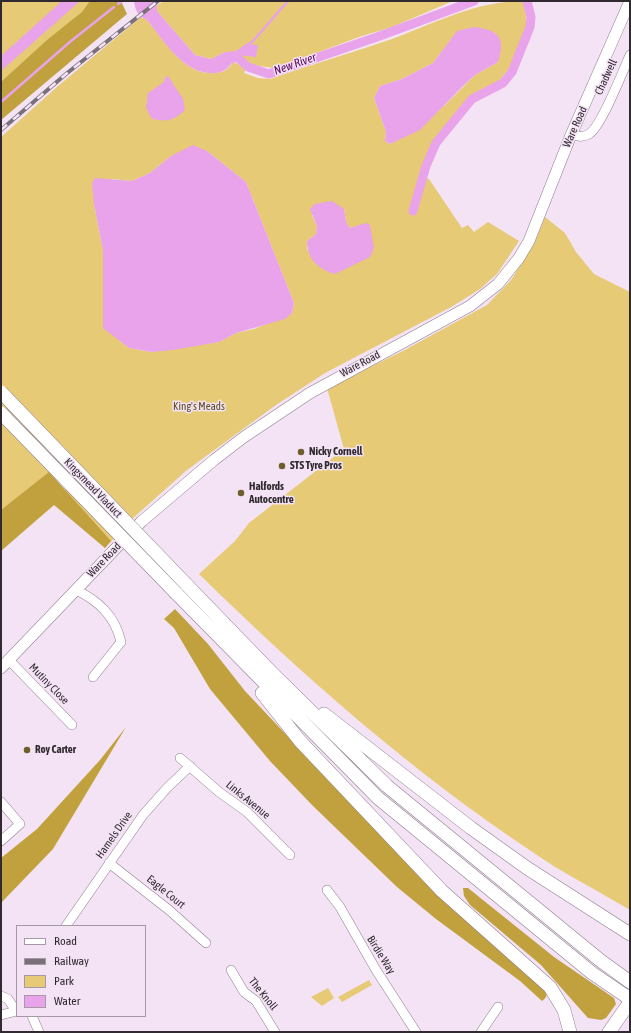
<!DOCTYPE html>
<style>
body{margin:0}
#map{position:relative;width:631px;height:1033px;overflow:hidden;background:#f4e3f4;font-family:"Asap Condensed",sans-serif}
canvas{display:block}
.frame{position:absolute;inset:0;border:2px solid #302a30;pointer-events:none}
.legend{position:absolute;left:16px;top:925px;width:130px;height:92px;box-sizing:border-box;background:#f4e3f4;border:1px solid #a699a6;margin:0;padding:5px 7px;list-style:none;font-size:12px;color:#302a30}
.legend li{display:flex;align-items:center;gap:8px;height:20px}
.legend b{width:20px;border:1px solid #a699a6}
</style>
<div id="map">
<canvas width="631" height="1033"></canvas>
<div class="frame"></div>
<ul class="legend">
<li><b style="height:5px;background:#fff"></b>Road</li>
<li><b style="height:5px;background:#7a707a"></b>Railway</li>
<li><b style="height:11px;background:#e6ca76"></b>Park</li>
<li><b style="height:11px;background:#e8a3ea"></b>Water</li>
</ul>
</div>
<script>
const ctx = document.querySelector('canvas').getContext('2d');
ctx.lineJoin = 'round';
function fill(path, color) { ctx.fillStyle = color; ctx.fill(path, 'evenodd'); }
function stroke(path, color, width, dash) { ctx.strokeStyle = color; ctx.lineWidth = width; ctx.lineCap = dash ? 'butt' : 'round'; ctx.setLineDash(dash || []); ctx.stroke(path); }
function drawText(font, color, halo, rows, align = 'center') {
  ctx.font = font + ' "Asap Condensed",sans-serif'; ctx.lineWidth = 3; ctx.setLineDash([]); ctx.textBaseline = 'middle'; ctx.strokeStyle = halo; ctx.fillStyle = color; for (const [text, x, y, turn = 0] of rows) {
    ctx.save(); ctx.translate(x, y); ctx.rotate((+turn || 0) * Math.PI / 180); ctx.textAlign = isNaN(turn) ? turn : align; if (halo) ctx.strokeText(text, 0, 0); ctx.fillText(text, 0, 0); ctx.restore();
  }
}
fill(new Path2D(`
 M 1,1 L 115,1 L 1,112 Z
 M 164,1 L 453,1 L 392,27 L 359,37 L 303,58 L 273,68 L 247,64 L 243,59 L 225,52 L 211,59 L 195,55 L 157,11 L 157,5 Z
 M 523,1 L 526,15 L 526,27 L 520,46 L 508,70 L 499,81 L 469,97 L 455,114 L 429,149 L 420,176 L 429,179 L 462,228 L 468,225 L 474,232 L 488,222 L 519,241 L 497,274 L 480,289 L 453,306 L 325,373 L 276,405 L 187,470 L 132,519 L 105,548 L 54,504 L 83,468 L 72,456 L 1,510 L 1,137 L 58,86 L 141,17 L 147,20 C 165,41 184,76 215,73 C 224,72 228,70 233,62 L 246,67 L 244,73 L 258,78 L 270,79 C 310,65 351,53 392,39 C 435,23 476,1 523,1 ZM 458,31 L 498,62 L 475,75 L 445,105 L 402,138 L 390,144 L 385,141 L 386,132 L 374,98 L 380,86 L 402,79 L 433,63 ZM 207,151 L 246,182 L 294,303 L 292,313 L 254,329 L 236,333 L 219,342 L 152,352 L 129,348 L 104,328 L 103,250 L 94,204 L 112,179 L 132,181 L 150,173 L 171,156 ZM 344,209 L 346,222 L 350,228 L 366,224 L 307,250 L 307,241 L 316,234 L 317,226 L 312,215 Z
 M 545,217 L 565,233 L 576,252 L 594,274 L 630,292 L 630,910 C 597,890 562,873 531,851 C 411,771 302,675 199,574 L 235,541 L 249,523 L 344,449 L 327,388 L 401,352 L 487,305 L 511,280 L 535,242 Z
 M 369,980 L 372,985 L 342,1002 L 338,997 Z
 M 328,988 L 334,998 L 322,1006 L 311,997 Z`), '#e6ca76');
fill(new Path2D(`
 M 90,1 L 121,1 L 127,14 L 1,120 L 1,82 L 47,40 L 82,12 Z
 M 49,472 L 111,541 L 105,548 L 54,505 L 1,551 L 1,510 Z
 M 175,609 L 208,644 L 245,691 L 343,795 L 545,987 C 547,993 548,997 542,1001 L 520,981 L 436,919 L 397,887 L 313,806 L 270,761 L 210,689 L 174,628 L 164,619 Z
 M 126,727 L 53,849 L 1,903 L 1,858 L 37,829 L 100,760 Z
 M 463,888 L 468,888 L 554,957 L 614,998 L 616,1004 L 606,1018 L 601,1020 L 588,1018 L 541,965 L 470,905 L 464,896 Z`), '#c0a13d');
fill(new Path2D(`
 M 62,1 L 80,1 L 1,71 L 1,56 Z
 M 134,1 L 154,1 L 157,5 L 157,11 L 195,55 L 211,59 L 225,52 L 236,51 L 246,44 L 258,45 L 256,57 L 238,55 L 243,59 L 241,62 L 234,59 C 229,68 226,71 216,73 C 184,76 165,42 147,20 C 138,16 135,10 134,1 Z
 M 474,27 C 499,30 506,38 498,62 L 475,75 L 463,86 L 420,130 L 390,144 L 385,141 L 386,132 L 374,98 L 380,86 L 402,79 L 433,63 L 457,31 Z
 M 168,76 L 183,99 L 185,110 C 173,121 167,122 152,119 L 146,108 L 148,93 L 164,82 L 165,77 Z
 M 193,145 L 207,151 L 246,182 L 294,303 L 292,313 L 285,319 L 236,333 L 219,342 L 173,350 L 152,352 L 129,348 L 103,328 L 103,250 L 94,204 L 92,183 L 95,178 L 132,181 L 150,173 L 171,156 Z
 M 332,201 L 344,209 L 346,222 L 350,228 L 366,223 L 370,225 L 374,248 L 370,257 L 335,274 C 318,269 307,259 307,241 L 316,234 L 317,226 L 310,209 L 315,204 Z`), '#e8a3ea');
stroke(new Path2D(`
 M 118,4 L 123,1
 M 246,46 L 253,41 L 288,1
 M 1,102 L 71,41 L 114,7`), '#e8a3ea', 2.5);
stroke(new Path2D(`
 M 231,59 L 237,57 L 248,67 L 269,74 L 377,37 L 474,1
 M 413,211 L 426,166 L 436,143 L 472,99 L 503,83 L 512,72 L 530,27 L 531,17 L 527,1`), '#e8a3ea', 9);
const minor = new Path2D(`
 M 571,135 C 578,136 582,138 589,134 C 601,127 623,71 630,55
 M 76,590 C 99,601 115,616 121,642 L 93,677
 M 9,660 L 72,725
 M 180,758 L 219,792 L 247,812 L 290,855
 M 1,802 L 20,824 L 1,841
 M 109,863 L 169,910 L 206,943
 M 327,890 L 340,907 L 376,970 L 416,1032
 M 66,926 L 143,815 L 167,788 L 190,766
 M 231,970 L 244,992 L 256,1001 L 275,1032
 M 1,996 L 8,999 L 16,1011
 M 1,1015 L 17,1011
 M 32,1016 L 39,1032
 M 481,1032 L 498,1007`);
const major = new Path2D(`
 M 1,668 L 142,521 L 214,460 L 244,437 L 310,393 L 470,306 L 498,284 L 519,258 L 529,241 L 571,135 L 630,1`);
const highway = new Path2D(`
 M 186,584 L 274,675 L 387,786 L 601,961 L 630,982
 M 176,593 L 378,798 L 592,973 L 630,999
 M 262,693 L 300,741 L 442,891 L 550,987 L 564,1010 L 570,1032
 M 324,714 L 471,828 L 527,868 L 630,934
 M 609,1032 L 630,1002`);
stroke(minor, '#8c7e8d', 10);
stroke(major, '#8c7e8d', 12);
stroke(highway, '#8c7e8d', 14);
stroke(minor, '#fff', 9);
stroke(major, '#fff', 11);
stroke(highway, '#fff', 13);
const rail = new Path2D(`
 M 1,130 L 66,74 L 158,1`);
stroke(rail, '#7a707a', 4);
stroke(rail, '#f4e3f4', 2.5, [8]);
const highwayBridge = new Path2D(`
 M 1,392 L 186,584
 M 1,413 L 176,593`);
stroke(highwayBridge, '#8c7e8d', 14, []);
stroke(highwayBridge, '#fff', 13);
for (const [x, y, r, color] of [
 [301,452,4,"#6e5e2c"],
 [282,466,4,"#6e5e2c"],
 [241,493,4,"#6e5e2c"],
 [27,750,4,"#6e5e2c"]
]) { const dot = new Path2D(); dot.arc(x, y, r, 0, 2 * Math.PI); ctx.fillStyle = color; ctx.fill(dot); stroke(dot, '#f4e3f4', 1.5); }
drawText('11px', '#302a30', '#f4e3f4', [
 ["Chadwell",606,77,-65],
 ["Ware Road",575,127,-66],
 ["Ware Road",360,364,-28],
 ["Kingsmead Viaduct",93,488,46],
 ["Ware Road",104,560,-46],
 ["Mutiny Close",49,684,46],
 ["Links Avenue",248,800,39],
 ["Hamels Drive",114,835,-55],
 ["Eagle Court",166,892,39],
 ["Birdie Way",381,955,58],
 ["The Knoll",263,994,51]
]);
drawText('11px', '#584a22', '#f4e3f4', [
 ["King's Meads",199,407]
]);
drawText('bold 11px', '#302a30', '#f4e3f4', [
 ["Nicky Cornell",309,452],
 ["STS Tyre Pros",290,466],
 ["Halfords",249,487],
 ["Autocentre",249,500],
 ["Roy Carter",35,750]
], 'left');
drawText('italic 12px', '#59025e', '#f4e3f4', [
 ["New River",295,64,-19]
]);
</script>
